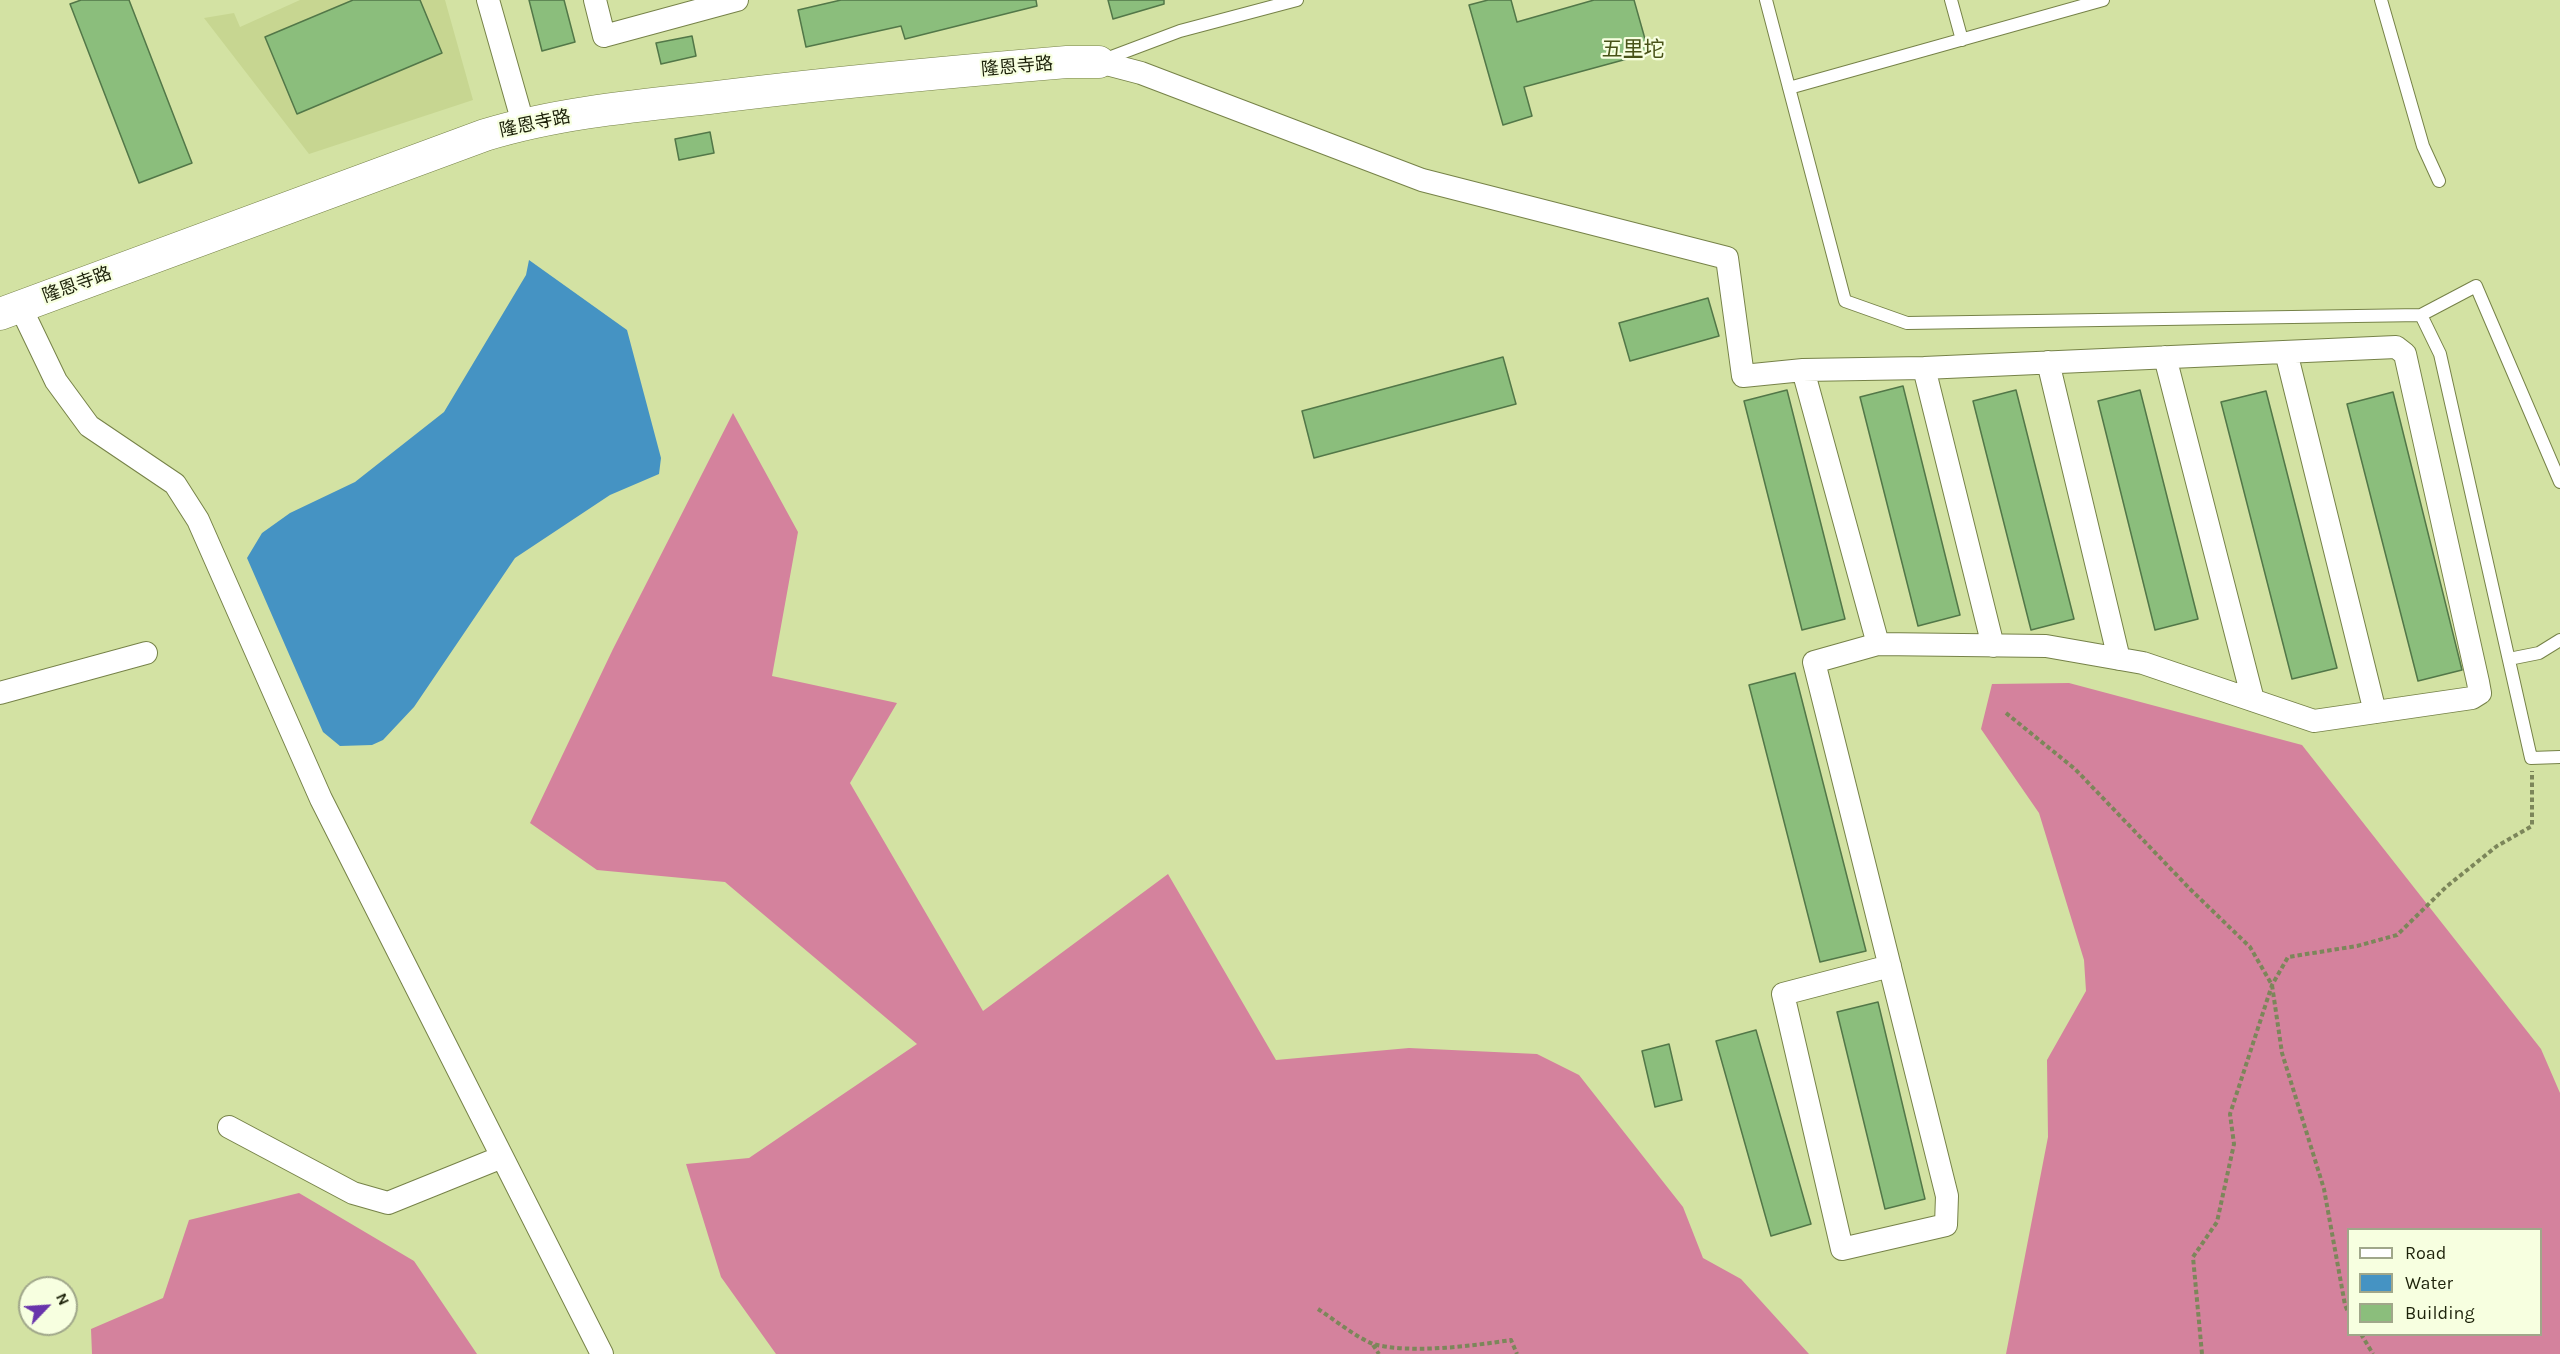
<!DOCTYPE html>
<meta charset="utf-8">
<style>
body{margin:0}
#map{position:relative;width:2560px;height:1354px;overflow:hidden;background:#d3e2a3;font-family:Karla,sans-serif}
canvas{display:block}
.legend{position:absolute;left:2347px;top:1228px;width:195px;height:108px;box-sizing:border-box;background:#f7ffe0;border:2px solid #a0a78a;margin:0;padding:8px 10px;list-style:none;font-size:18px;color:#1d220a}
.legend li{display:flex;align-items:center;gap:12px;height:30px}
.legend b{width:30px;border:2px solid #a0a78a}
.north{position:absolute;left:18px;top:1276px;width:60px;height:60px;box-sizing:border-box;background:#f7ffe0;border:2px solid #a0a78a;border-radius:50%;rotate:65deg;font-size:16px;font-weight:700;line-height:24px;text-align:center;color:#1d220a}
.north::after{content:'';display:block;margin:auto;width:21px;height:27px;background:#6834ab;clip-path:polygon(50% 0,100% 100%,50% 72%,0 100%)}
</style>
<div id="map">
<canvas width="2560" height="1354"></canvas>
<ul class="legend">
<li><b style="height:8px;background:#fff"></b>Road</li>
<li><b style="height:16px;background:#4593c3"></b>Water</li>
<li><b style="height:16px;background:#8bbe7c"></b>Building</li>
</ul>
<div class="north">N</div>
</div>
<script>
const ctx = document.querySelector('canvas').getContext('2d');
ctx.lineJoin = 'round';
function fill(path, color) { ctx.fillStyle = color; ctx.fill(path, 'evenodd'); }
function stroke(path, color, width, dash) { ctx.strokeStyle = color; ctx.lineWidth = width; ctx.lineCap = dash ? 'butt' : 'round'; ctx.setLineDash(dash || []); ctx.stroke(path); }
function drawText(font, color, halo, rows, align = 'center') {
  ctx.font = font + ' Karla,"Noto Sans SC",sans-serif'; ctx.lineWidth = 4.5; ctx.setLineDash([]); ctx.textBaseline = 'middle'; ctx.strokeStyle = halo; ctx.fillStyle = color; for (const [text, x, y, turn = 0] of rows) {
    ctx.save(); ctx.translate(x, y); ctx.rotate((+turn || 0) * Math.PI / 180); ctx.textAlign = isNaN(turn) ? turn : align; if (halo) ctx.strokeText(text, 0, 0); ctx.fillText(text, 0, 0); ctx.restore();
  }
}
fill(new Path2D(`
 M 300,0 L 445,0 L 473,100 L 309,154 L 204,18 L 234,13 L 240,27 Z`), '#c7d691');
fill(new Path2D(`
 M 733,413 L 798,532 L 772,676 L 897,703 L 850,783 L 983,1011 L 1168,874 L 1276,1060 L 1409,1048 L 1537,1054 L 1579,1075 L 1683,1207 L 1703,1258 L 1741,1279 L 1809,1354 L 776,1354 L 721,1277 L 686,1164 L 749,1158 L 917,1044 L 725,882 L 597,870 L 530,823 L 613,649 Z
 M 2069,683 L 2302,745 L 2541,1049 L 2560,1093 L 2560,1354 L 2006,1354 L 2048,1137 L 2047,1060 L 2086,991 L 2084,960 L 2039,813 L 1981,729 L 1992,684 ZM 2348,1230 L 2540,1230 L 2540,1334 L 2348,1334 Z
 M 299,1193 L 414,1261 L 477,1354 L 92,1354 L 91,1329 L 163,1298 L 189,1220 Z`), '#d4829d');
fill(new Path2D(`
 M 529,260 L 627,330 L 661,458 L 659,474 L 610,495 L 515,558 L 414,707 L 383,740 L 372,745 L 340,746 L 323,732 L 247,558 L 262,533 L 290,513 L 355,482 L 444,412 L 526,275 Z`), '#4593c3');
const building = new Path2D(`
 M 81,0 L 129,0 L 192,163 L 139,183 L 70,4 Z
 M 353,0 L 420,0 L 442,53 L 297,114 L 265,37 Z
 M 529,0 L 564,0 L 575,42 L 542,51 Z
 M 841,0 L 1036,0 L 1037,6 L 905,39 L 901,26 L 806,47 L 798,10 Z
 M 1108,0 L 1164,0 L 1164,4 L 1113,19 Z
 M 1488,0 L 1511,0 L 1517,22 L 1594,0 L 1634,0 L 1649,53 L 1524,87 L 1532,116 L 1503,125 L 1469,5 Z
 M 692,36 L 696,56 L 661,64 L 656,43 Z
 M 710,132 L 714,153 L 679,160 L 675,139 Z
 M 1708,298 L 1719,336 L 1630,361 L 1619,323 Z
 M 1503,357 L 1516,404 L 1314,458 L 1302,411 Z
 M 1903,386 L 1960,615 L 1918,626 L 1860,397 Z
 M 1787,390 L 1845,619 L 1802,630 L 1744,401 Z
 M 2016,390 L 2074,619 L 2031,630 L 1973,401 Z
 M 2140,390 L 2198,619 L 2155,630 L 2098,401 Z
 M 2266,391 L 2337,668 L 2292,679 L 2221,402 Z
 M 2393,392 L 2462,670 L 2418,681 L 2347,404 Z
 M 1795,673 L 1866,951 L 1820,962 L 1749,685 Z
 M 1878,1002 L 1925,1199 L 1885,1209 L 1837,1012 Z
 M 1756,1030 L 1811,1224 L 1771,1236 L 1716,1041 Z
 M 1669,1044 L 1682,1100 L 1655,1107 L 1642,1051 Z`);
fill(building, '#8bbe7c');
stroke(building, '#527748', 1.5);
const lane = new Path2D(`
 M 1766,0 L 1845,301 L 1907,323 L 2421,315 L 2440,354 L 2531,758 L 2560,757
 M 1951,0 L 1962,40
 M 2381,0 L 2423,146 L 2439,181
 M 1103,60 L 1180,31 L 1297,0
 M 1789,88 L 2103,0
 M 2421,315 L 2476,286 L 2560,482
 M 2509,659 L 2539,653 L 2560,640`);
const street = new Path2D(`
 M 488,0 L 523,123
 M 595,0 L 604,36 L 737,0
 M 1099,62 L 1141,73 L 1422,180 L 1727,258 L 1743,376 L 1803,370 L 1924,368 L 2396,347 L 2405,354 L 2478,682 L 2480,693 L 2472,698 L 2314,721 L 2143,663 L 2046,646 L 1878,644 L 1814,662 L 1947,1196 L 1946,1225 L 1842,1249 L 1783,994 L 1890,966
 M 20,306 L 56,381 L 89,426 L 175,484 L 198,520 L 321,799 L 602,1354
 M 2286,352 L 2375,712
 M 2165,357 L 2253,700
 M 2048,362 L 2119,659
 M 1924,368 L 1993,646
 M 1803,370 L 1878,644
 M 0,693 L 146,653
 M 229,1127 L 353,1193 L 388,1203 L 502,1157`);
const secondary = new Path2D(`
 M 0,314 L 485,135 C 557,113 634,106 709,98 C 828,83 947,72 1067,62 L 1099,62`);
stroke(lane, '#768248', 14);
stroke(street, '#768248', 24);
stroke(secondary, '#768248', 33);
stroke(new Path2D(`
 M 2006,713 L 2075,769 L 2191,890 L 2250,947 L 2272,985 L 2282,1053 L 2324,1189 L 2345,1305 L 2348,1312
 M 1318,1309 C 1335,1320 1354,1336 1373,1344 C 1410,1354 1472,1346 1511,1340 L 1517,1354
 M 2361,1334 L 2373,1354
 M 1373,1345 L 1379,1354
 M 2202,1354 L 2193,1257 L 2217,1222 L 2234,1144 L 2230,1114 L 2272,985 L 2288,957 L 2357,946 L 2397,935 L 2446,887 L 2497,846 L 2532,826 L 2532,771`), '#7c865a', 4, [4.5, 3]);
stroke(lane, '#fff', 12);
stroke(street, '#fff', 22);
stroke(secondary, '#fff', 32);
drawText('18px', '#1d220a', '#f7ffe0', [
 ["隆恩寺路",1017,67,-5],
 ["隆恩寺路",535,124,-12],
 ["隆恩寺路",77,285,-20]
]);
drawText('21px', '#485318', '#f7ffe0', [
 ["五里坨",1633,50]
]);
</script>
